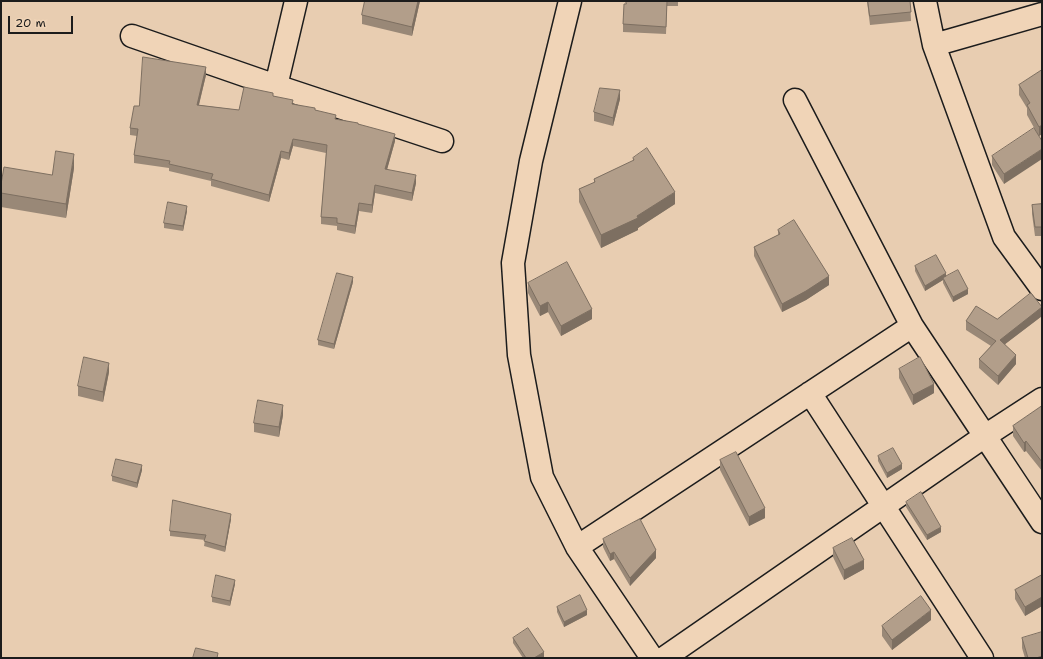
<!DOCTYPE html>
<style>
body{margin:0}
#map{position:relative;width:1043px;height:659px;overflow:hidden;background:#e8cdb1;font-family:"Shantell Sans",sans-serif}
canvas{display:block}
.frame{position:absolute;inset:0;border:2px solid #1c1c1c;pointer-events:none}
.scale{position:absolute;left:8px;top:16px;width:65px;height:18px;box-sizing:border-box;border:2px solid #1c1c1c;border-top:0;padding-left:5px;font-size:12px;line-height:14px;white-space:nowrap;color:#1c1c1c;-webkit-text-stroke:3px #f0d4b7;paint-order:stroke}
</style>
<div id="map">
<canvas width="1043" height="659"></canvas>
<div class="frame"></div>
<div class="scale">20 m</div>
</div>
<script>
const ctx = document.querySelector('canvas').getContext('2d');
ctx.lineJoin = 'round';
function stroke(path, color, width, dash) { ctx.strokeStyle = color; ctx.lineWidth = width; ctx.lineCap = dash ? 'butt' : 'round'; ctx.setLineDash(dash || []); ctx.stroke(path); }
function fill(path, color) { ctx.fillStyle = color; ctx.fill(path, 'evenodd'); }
const street = new Path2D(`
 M 296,1 L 276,86 L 442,141
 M 570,1 L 531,161 L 513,263 L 519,355 L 542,477 L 577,547 L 652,658
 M 925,1 L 934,45 L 1004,237 L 1042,289
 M 132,36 L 276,86
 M 934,45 L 1042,14
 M 795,100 L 912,326 L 1042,522
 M 810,393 L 982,658
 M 577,547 L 912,326
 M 664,658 L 985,436 L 1042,399`);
stroke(street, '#1c1c1c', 25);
stroke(street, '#f0d4b7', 22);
fill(new Path2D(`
 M 365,1 L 420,1 L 412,36 L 362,24 L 362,15 Z
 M 626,1 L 678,1 L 678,6 L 667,6 L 666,34 L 623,32 L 623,24 Z
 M 867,1 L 910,1 L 911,21 L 870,25 Z
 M 1042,70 L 1042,134 L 1039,136 L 1004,184 L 992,165 L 992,156 L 1037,133 L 1027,115 L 1027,108 L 1019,95 L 1019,85 Z
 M 206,75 L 199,105 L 239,110 L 273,96 L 293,104 L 315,110 L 336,119 L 358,124 L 395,141 L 387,169 L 416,183 L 412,201 L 375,193 L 372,213 L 359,211 L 355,234 L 337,230 L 337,226 L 321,224 L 321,217 L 326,153 L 293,146 L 289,160 L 281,158 L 269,202 L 211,186 L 211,181 L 169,171 L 169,168 L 134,163 L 134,155 L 137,136 L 130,135 L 130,128 L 139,106 Z
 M 620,99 L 613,126 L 594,121 L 594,112 Z
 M 633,158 L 675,204 L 638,228 L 638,230 L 601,248 L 579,202 L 579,189 L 594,183 L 594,179 L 633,161 Z
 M 74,168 L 66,218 L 1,207 L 1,184 L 52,175 Z
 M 1042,204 L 1042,236 L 1035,236 L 1032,214 L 1032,205 Z
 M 187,211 L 183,231 L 164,228 L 164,223 Z
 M 778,230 L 829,285 L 806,300 L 782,312 L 754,256 L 754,247 L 778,235 Z
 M 915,266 L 946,276 L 968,294 L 953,302 L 943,283 L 943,280 L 925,291 L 915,271 Z
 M 353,282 L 334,349 L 318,345 L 318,340 Z
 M 528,283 L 592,319 L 561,336 L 548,312 L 540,316 L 528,293 Z
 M 1042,307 L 1042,316 L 1005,344 L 1016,364 L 998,385 L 979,368 L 979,359 L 991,346 L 966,330 L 966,321 L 997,319 Z
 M 899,369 L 934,393 L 913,405 L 899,378 Z
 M 109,372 L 103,402 L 78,396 L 78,386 Z
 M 1042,406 L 1042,471 L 1026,451 L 1024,452 L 1013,436 L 1013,426 Z
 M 283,415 L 279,437 L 254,432 L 254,423 Z
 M 878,456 L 902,469 L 887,478 L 878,461 Z
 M 720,460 L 765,518 L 749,526 L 720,470 Z
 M 142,470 L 137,488 L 112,481 L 112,476 Z
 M 906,502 L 941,532 L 927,540 L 906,507 Z
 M 231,519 L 225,552 L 204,546 L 205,540 L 170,536 L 170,531 Z
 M 603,539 L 656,558 L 630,586 L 614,559 L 610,561 L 603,547 Z
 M 833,548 L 864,569 L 844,580 L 833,557 Z
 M 1042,575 L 1042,606 L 1025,616 L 1015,599 L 1015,590 Z
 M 235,584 L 230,606 L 212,602 L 212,597 Z
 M 557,607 L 587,615 L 564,627 L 557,612 Z
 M 931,620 L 892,650 L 882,636 L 882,626 Z
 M 513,638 L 544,657 L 542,658 L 523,658 L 513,643 Z
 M 1022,638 L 1042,658 L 1025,658 L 1022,648 Z`), '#987');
fill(new Path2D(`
 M 418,1 L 420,1 L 412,36 L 412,27 Z
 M 206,67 L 206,75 L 197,112 L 197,105 Z
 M 620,90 L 620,99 L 613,126 L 613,118 Z
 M 1042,125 L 1042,134 L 1039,136 L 1039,127 Z
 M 395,134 L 395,141 L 385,177 L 385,169 Z
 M 293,139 L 293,146 L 289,160 L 289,153 Z
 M 1042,149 L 1042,159 L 1004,184 L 1004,174 Z
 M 281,151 L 281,158 L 269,202 L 269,195 Z
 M 74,154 L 74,168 L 66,218 L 66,204 Z
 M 416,175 L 416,183 L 412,201 L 412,193 Z
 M 375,185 L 375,193 L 372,213 L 372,205 Z
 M 675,192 L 675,204 L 638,228 L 638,230 L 601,248 L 601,235 L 637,216 Z
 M 359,203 L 359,211 L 355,234 L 355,226 Z
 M 187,206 L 187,211 L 183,231 L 183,226 Z
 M 946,273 L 946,278 L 943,278 L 943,280 L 925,291 L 925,286 Z
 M 829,276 L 829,285 L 806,300 L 782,312 L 782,304 Z
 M 353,277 L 353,282 L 334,349 L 334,344 Z
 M 968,289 L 968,294 L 953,302 L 953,297 Z
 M 548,302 L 548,312 L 540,316 L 540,306 Z
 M 1042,307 L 1042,316 L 1000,348 L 1000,340 Z
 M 592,309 L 592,319 L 561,336 L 561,326 Z
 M 1016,355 L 1016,364 L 998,385 L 998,376 Z
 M 109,363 L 109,372 L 103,402 L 103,392 Z
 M 934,384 L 934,393 L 913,405 L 913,395 Z
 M 283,405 L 283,415 L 279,437 L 279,427 Z
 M 1026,441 L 1026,451 L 1024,452 L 1024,443 Z
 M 902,464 L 902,469 L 887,478 L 887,473 Z
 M 142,465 L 142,470 L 137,488 L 137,483 Z
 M 765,508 L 765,518 L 749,526 L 749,517 Z
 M 231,514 L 231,519 L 225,552 L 225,547 Z
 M 941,527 L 941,532 L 927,540 L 927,535 Z
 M 656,550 L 656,558 L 630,586 L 630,578 Z
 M 614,552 L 614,559 L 610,561 L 610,554 Z
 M 864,560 L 864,569 L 844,580 L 844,570 Z
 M 235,580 L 235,584 L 230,606 L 230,601 Z
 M 1042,597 L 1042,606 L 1025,616 L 1025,607 Z
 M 587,610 L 587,615 L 564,627 L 564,622 Z
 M 931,610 L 931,620 L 892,650 L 892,640 Z
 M 544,652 L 544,657 L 542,658 L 534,658 Z`), '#7d6f61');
const building = new Path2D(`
 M 365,1 L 418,1 L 412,27 L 362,15 Z
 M 626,1 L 667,1 L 666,27 L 623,24 L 624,4 L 626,4 Z
 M 868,1 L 910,1 L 911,12 L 870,16 Z
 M 143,57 L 206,67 L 197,105 L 239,110 L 244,87 L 273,93 L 273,96 L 293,100 L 292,104 L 315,108 L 315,110 L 336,115 L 335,119 L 358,123 L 358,124 L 395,134 L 385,169 L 416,175 L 412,193 L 375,185 L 372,205 L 359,203 L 355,226 L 337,223 L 337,218 L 321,217 L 327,145 L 293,139 L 289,153 L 281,151 L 269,195 L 211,179 L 213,174 L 169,164 L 170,161 L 134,155 L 138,129 L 130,128 L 134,106 L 139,106 Z
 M 1042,70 L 1042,125 L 1039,127 L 1027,105 L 1030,103 L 1019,85 Z
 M 600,88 L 620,90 L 613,118 L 594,112 Z
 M 1034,128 L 1042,141 L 1042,149 L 1004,174 L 992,156 Z
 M 647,148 L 675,192 L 637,216 L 638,218 L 601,235 L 579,189 L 595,182 L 594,179 L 634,160 L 633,158 Z
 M 56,151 L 74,154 L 66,204 L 1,193 L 1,184 L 4,167 L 52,175 Z
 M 168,202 L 187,206 L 183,226 L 164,223 Z
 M 1042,204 L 1042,227 L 1035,227 L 1032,205 Z
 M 794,220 L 829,276 L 806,291 L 782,304 L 754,247 L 780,234 L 778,230 Z
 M 936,255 L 946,273 L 925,286 L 915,266 Z
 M 567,262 L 592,309 L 561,326 L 548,302 L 540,306 L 528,283 Z
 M 958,270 L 968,289 L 953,297 L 943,278 Z
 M 337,273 L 353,277 L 334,344 L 318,340 Z
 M 1031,293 L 1042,307 L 1000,340 L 1016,355 L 998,376 L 979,359 L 996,341 L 966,321 L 976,306 L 997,319 Z
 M 84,357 L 109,363 L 103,392 L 78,386 Z
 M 920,357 L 934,384 L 913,395 L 899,369 Z
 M 258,400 L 283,405 L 279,427 L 254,423 Z
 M 1042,406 L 1042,462 L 1026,441 L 1024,443 L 1013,426 Z
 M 893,448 L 902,464 L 887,473 L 878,456 Z
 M 736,452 L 765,508 L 749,517 L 720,460 Z
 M 116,459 L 142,465 L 137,483 L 112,476 Z
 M 921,492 L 941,527 L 927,535 L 906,502 Z
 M 173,500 L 231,514 L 225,547 L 204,541 L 206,535 L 170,531 Z
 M 640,519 L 656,550 L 630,578 L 614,552 L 610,554 L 603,539 Z
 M 852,538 L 864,560 L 844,570 L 833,548 Z
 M 216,575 L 235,580 L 230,601 L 212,597 Z
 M 1042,575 L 1042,597 L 1025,607 L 1015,590 Z
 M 580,595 L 587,610 L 564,622 L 557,607 Z
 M 921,596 L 931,610 L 892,640 L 882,626 Z
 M 528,628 L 544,652 L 534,658 L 526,658 L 513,638 Z
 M 1042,632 L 1042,656 L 1036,658 L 1028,658 L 1022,638 Z
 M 196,648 L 218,653 L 217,658 L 193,658 Z`);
fill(building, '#b29e8a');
stroke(building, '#7d6f61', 1);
</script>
